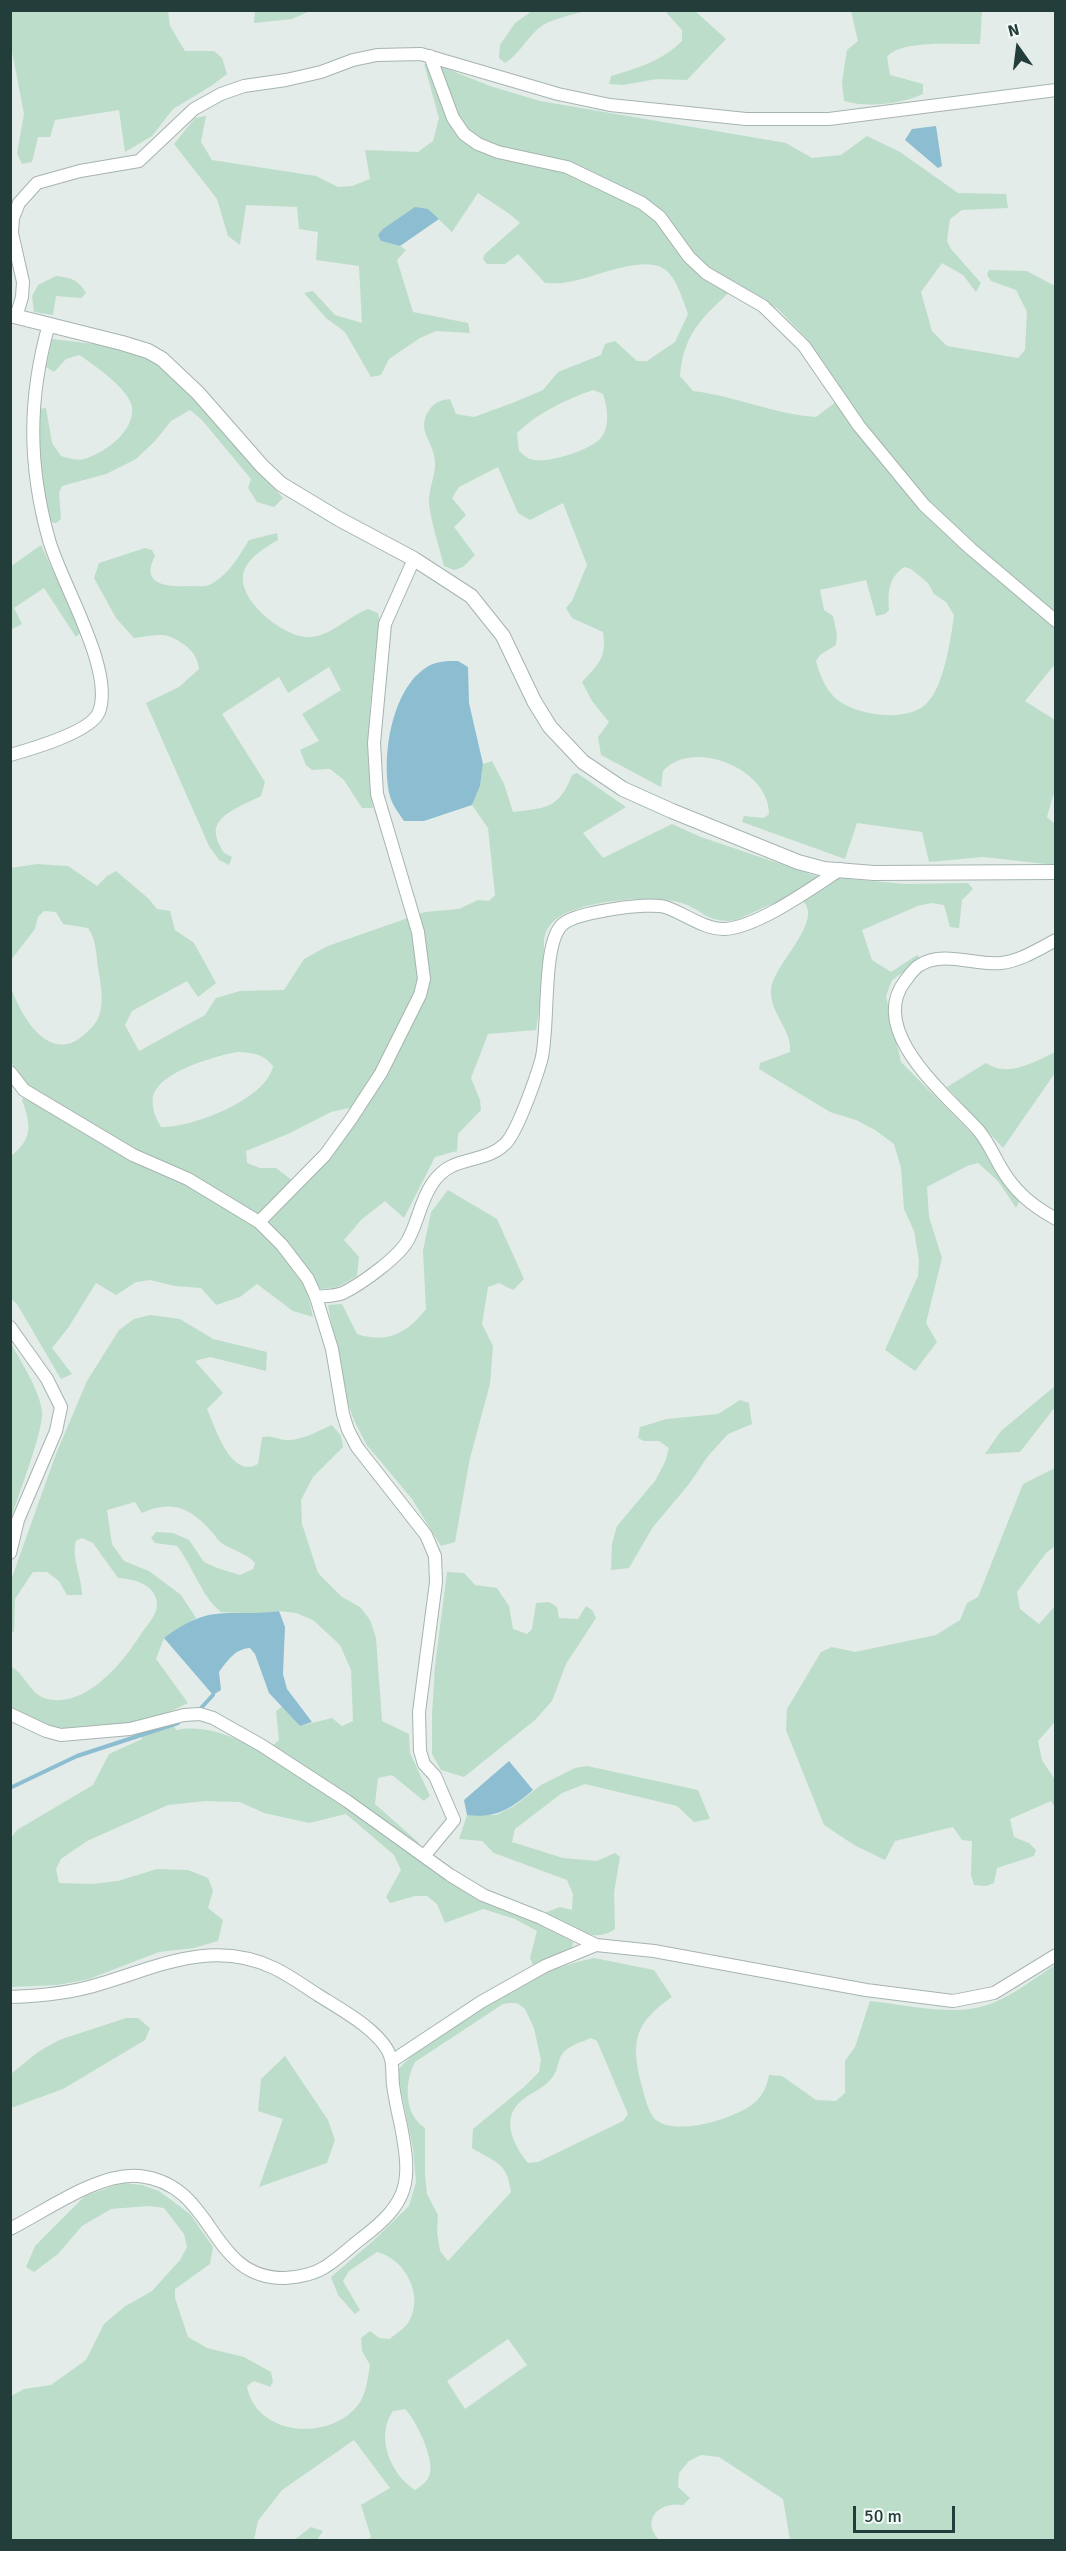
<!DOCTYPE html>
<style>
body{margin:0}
#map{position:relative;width:1066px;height:2551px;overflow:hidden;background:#e3ece9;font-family:Signika,sans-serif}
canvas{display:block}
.frame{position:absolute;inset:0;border:12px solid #233e3a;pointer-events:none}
.north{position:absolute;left:988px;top:18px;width:60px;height:60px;-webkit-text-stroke:4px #f3f9f7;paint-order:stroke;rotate:346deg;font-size:16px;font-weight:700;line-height:24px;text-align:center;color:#233e3a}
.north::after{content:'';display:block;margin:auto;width:21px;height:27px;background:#233e3a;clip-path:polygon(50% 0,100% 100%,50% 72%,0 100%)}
.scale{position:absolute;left:853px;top:2506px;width:102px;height:27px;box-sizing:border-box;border:3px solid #233e3a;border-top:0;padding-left:8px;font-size:18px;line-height:21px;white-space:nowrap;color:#233e3a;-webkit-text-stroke:4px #f3f9f7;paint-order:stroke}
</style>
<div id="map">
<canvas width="1066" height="2551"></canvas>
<div class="frame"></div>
<div class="north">N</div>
<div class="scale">50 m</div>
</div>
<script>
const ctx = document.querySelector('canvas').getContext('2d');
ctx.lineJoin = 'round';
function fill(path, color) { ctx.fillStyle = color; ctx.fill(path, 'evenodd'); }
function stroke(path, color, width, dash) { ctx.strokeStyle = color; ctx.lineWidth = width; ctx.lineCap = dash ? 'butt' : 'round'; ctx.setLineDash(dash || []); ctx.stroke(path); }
fill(new Path2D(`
 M 10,11 L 168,11 L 170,26 L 185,51 L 214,51 L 222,58 L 227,74 L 211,86 L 173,109 L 152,136 L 125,152 L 119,110 L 55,120 L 50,137 L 38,137 L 32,162 L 22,164 L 17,153 L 24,114 L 11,46 Z
 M 255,11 L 255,10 L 310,11 L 292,19 L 254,23 Z
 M 532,11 L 585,11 C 572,15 555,18 543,25 C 528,35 521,53 505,63 L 499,58 L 500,45 L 515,23 Z
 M 665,11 L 695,11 L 726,39 L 687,80 L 657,79 L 623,85 L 609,84 L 611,76 C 638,68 662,61 682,41 L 682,30 Z
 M 851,11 L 982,11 L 980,44 C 957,45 902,39 887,57 L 890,75 L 923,84 L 923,94 C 901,104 868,108 844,101 L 842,82 L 847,50 L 858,41 Z
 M 424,64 L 445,68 L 490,86 L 540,101 L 786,143 L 812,158 L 841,155 L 867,136 L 900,152 L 958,193 L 1006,194 L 1008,208 L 962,210 L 950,219 L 947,241 L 951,249 L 981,283 L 976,292 L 963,275 L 942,263 L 921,292 L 932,331 L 947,346 L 1018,358 L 1025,350 L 1027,312 L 1016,290 L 991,281 L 987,275 L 989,270 L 1027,271 L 1055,286 L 1055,664 L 1025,701 L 1055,720 L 1055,794 L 1053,796 L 1047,817 L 1055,824 L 1055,865 L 983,857 L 929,862 L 922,832 L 857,823 L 845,859 L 742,822 L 744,816 L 764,818 L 769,814 C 770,770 694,737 663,771 L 661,787 L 601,755 L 598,737 L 609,722 L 592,701 L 582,682 C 599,664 607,657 603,632 L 572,618 L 566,608 L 572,601 L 587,565 L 563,503 L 530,520 L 518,513 L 498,467 L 459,487 L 452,498 L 466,515 L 454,527 L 475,555 L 463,567 L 454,570 L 444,566 C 440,549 428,513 429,498 C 430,486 436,473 435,461 C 433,439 415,430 430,409 C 435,402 441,400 450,399 L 456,414 L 474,417 L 515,402 L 543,390 L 558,372 L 601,355 L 605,344 L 615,341 L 637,361 L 647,361 L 675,342 L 688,314 C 683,301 678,282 668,272 C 647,251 593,279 568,282 C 561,284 553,283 545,283 L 518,254 L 505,264 L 487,264 L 483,259 L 485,254 L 520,223 L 511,215 L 478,193 L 452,232 L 428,209 L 381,241 L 400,246 L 406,250 L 397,260 L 413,312 L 468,323 L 470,333 L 436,331 L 420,338 L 389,359 L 381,375 L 371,377 L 345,332 L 326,318 L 304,293 L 313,291 L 335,315 L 362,323 L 359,266 L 316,260 L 318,232 L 299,229 L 297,207 L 246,205 L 240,245 L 228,236 L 217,199 L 174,144 L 195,118 L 206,116 L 201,142 L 212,160 L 316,176 L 338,187 L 352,186 L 370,179 L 365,150 L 418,152 L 433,141 L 439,118 ZM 737,285 L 778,309 L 807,339 L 845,395 L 816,417 C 773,414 736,396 693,391 L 680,376 C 684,329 706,315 737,285 ZM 593,390 L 603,394 C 607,406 610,423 603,435 C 596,449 546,465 530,459 C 527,458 522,453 519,451 L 517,433 C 539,412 565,400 593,390 ZM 904,567 L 911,569 L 928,583 L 934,594 L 946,602 L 954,615 C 951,638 944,689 925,705 C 904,723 853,715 834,697 C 824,686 820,675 816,661 L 820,655 L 836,645 L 837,634 L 833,616 L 824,610 L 820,590 L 866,580 L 876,616 L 885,614 L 889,610 C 888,591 888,579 904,567 Z
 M 56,276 C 71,278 78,279 86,293 L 81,298 L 56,296 L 53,315 L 34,312 L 32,296 L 38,285 Z
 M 52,339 L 110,346 L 142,356 L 161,368 L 196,399 L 283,498 L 274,507 L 257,502 L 248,488 L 251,479 L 202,420 L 190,410 L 171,421 L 155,441 L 136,459 L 106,474 L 62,486 L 59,493 L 61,519 L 56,523 L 49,522 L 39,457 L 38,409 L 46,408 L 52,443 L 61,456 C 68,458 77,461 84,459 C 105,453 135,431 132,407 C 129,389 93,364 79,355 L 66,359 L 54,372 L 46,367 Z
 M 277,533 L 278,540 C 266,547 249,557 244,571 C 235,598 280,634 305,637 C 328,639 347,617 368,609 L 378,613 L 380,621 C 372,682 363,746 373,808 L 362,808 L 344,780 L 330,769 L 312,770 L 306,765 L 300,750 L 319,741 L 302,714 L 341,690 L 329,667 L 288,693 L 279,677 L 222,714 L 265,782 L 261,796 C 247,804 212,814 216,835 C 217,841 221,848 224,853 L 232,857 L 229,865 L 219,860 L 209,846 L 146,703 L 179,687 L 199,669 C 198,653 183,641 168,636 C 159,633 143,637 134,638 L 116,618 L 94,578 L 99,563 L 145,548 L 152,550 L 155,556 C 139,586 169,587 191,586 C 196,586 205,587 209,585 C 228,576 239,556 249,540 Z
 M 41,545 L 81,632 L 76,637 L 44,588 L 14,608 L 22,624 L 12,629 L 10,627 L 10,567 Z
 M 492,761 L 504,784 L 513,812 C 546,808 559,809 572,775 L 577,773 L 626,807 L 583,833 L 603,858 L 672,824 L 701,837 L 816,876 L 905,884 L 968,883 L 973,889 L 962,900 L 959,928 L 950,927 L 944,905 L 931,903 L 918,906 L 862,930 L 872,960 L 891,972 L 917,955 L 922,959 L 892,980 L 886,996 L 901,1062 L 979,1141 L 1019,1202 L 1016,1208 L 998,1181 L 978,1163 L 967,1166 L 927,1187 L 929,1217 L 942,1258 L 926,1323 L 937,1342 L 915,1371 L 885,1350 L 918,1276 L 919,1260 L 914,1231 L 904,1209 L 901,1168 L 894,1144 L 875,1130 L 856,1120 L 830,1112 L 759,1069 L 760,1063 L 790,1052 C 793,1029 765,1009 772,984 C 778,963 815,927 807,907 C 797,882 744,922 728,921 C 706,920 705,913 687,905 C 658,893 579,900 555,920 C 551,923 546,930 545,935 C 542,945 546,957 545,967 C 543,988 539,1010 536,1030 L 488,1034 L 471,1078 L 480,1100 L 481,1110 L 458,1134 L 457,1151 L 435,1157 L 404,1218 L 385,1201 L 361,1220 L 344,1240 L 359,1257 L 357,1276 L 338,1287 L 307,1291 L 313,1317 L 293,1311 L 257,1284 L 240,1297 L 216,1305 L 201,1288 L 175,1286 L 150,1280 L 136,1282 L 116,1295 L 96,1283 L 68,1328 L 52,1348 L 72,1374 L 61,1379 L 17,1304 L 11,1299 L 11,1156 C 33,1139 31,1124 22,1100 L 30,1087 L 11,1062 L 10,985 C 20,1015 49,1067 85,1034 C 94,1026 99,1020 101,1008 C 103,994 100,980 98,967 C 96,953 96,939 88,928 L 63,924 L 56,912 L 44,911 L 38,917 L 35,929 L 11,960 L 11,868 L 37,864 L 68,866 L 97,886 L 107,876 L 116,871 L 149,899 L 157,909 L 170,911 L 175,930 L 194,943 L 216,983 L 198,997 L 187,981 L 132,1011 L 125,1025 L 139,1051 L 205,1015 L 216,998 L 240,991 L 284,990 L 304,959 L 328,946 L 425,912 L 459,909 L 478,900 L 489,901 L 495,895 L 488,828 L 472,805 L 480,786 L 483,764 ZM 237,1052 C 252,1053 263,1053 273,1066 C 267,1099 192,1128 161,1127 C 156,1119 151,1107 153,1096 C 159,1072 215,1056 237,1052 ZM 349,1108 L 359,1115 L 301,1187 L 276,1168 L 260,1168 L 247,1163 L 246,1151 L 288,1134 L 331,1112 Z
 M 1055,1052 L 1055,1073 L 1003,1148 L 947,1087 L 986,1063 C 1007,1078 1035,1062 1055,1052 Z
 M 448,1190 L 497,1219 L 524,1279 L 513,1290 L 499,1283 L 488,1287 L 482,1324 L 493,1346 L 490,1384 L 470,1458 L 455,1542 L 441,1546 L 412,1499 L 366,1444 L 354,1420 L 344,1393 L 328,1305 L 342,1304 L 357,1334 C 388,1344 407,1333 426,1309 L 423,1251 L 431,1212 Z
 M 150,1315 L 180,1319 L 213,1339 L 267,1352 L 266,1371 L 210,1357 L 195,1361 L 223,1393 L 207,1409 C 215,1427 231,1480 258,1464 L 262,1437 C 271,1435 277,1439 286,1440 C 301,1441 318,1431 332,1425 L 341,1436 L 343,1447 L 313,1477 L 301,1500 L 302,1524 L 318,1573 L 342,1597 L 360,1607 L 370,1620 L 376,1638 L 382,1721 L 409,1734 L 410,1753 L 430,1796 L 424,1801 L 392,1775 L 378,1778 L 375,1804 L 419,1843 L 411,1853 L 475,1898 L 541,1923 L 573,1942 L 572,1948 L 533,1965 L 530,1958 L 537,1931 L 515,1919 L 483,1909 L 445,1923 L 437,1904 L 427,1896 L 415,1896 L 390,1903 L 386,1897 L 401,1870 L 394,1855 L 346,1814 L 309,1823 L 264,1813 L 240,1802 L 205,1801 L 168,1805 L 87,1841 L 61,1859 L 56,1869 L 59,1883 L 92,1884 L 118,1881 L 157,1869 L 188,1870 L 208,1878 L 213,1891 L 208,1908 L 223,1920 L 218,1941 L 194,1948 L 159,1952 L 89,1979 L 57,1985 L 11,1987 L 11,1838 L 17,1830 L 93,1785 L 109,1754 L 142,1739 L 139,1722 C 115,1727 87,1731 63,1729 C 45,1727 25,1716 11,1707 L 10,1666 C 25,1673 30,1695 47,1699 C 88,1708 124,1661 143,1631 C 149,1623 158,1613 157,1603 C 155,1584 134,1579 118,1578 L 93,1543 L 82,1538 L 76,1541 C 71,1558 82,1577 82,1595 L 67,1595 L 59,1581 L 47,1572 L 33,1572 L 15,1599 L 14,1631 L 11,1634 L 11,1580 L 56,1454 L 87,1381 L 119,1330 L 134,1319 ZM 135,1502 L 142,1513 C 171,1500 190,1507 211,1531 C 215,1535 218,1541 223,1544 C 234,1551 246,1553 255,1563 L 253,1569 L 240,1575 L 217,1568 L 204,1562 L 189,1540 L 173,1533 L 156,1532 L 151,1538 L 155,1543 L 177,1546 C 193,1566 201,1596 221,1612 L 262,1614 L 279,1611 L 296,1613 L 313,1620 L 340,1645 L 351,1670 L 353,1721 L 342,1726 L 332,1718 L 300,1726 L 283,1706 L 276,1711 L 279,1740 L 264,1753 C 237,1738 208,1724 176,1730 L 167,1713 L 188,1703 L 156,1659 L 164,1638 L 196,1618 L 181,1595 L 149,1571 L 124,1561 L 112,1544 L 107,1510 Z
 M 11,1343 C 22,1365 38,1386 42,1411 C 45,1426 17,1499 11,1519 Z
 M 1055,1386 L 1055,1407 L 1020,1452 L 985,1454 L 1001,1431 Z
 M 740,1400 L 749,1403 L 752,1424 L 728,1434 L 708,1456 L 689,1484 L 653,1527 L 629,1568 L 611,1570 L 612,1544 L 617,1526 L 655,1481 L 665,1462 L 669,1448 L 659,1441 L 644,1441 L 638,1438 L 640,1427 L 667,1419 L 718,1414 Z
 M 1055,1468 L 1055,1546 L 1046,1553 L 1017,1592 L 1020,1609 L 1039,1624 L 1055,1606 L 1055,1722 L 1038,1741 L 1042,1760 L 1055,1780 L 1055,1807 L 1051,1801 L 1010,1819 L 1014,1837 L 1029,1843 L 1036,1850 L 1034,1856 L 997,1868 L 994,1883 L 986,1886 L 974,1885 L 971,1875 L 972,1841 L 962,1840 L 953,1827 L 895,1841 L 885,1860 L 854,1845 L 824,1825 L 786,1730 L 787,1709 L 821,1652 L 832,1647 L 855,1652 L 936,1635 L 960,1620 L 967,1603 L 978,1597 L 1023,1484 Z
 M 447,1572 L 464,1573 L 475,1585 L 497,1588 L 509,1606 L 513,1629 L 527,1634 L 532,1629 L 536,1603 L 549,1602 L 557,1607 L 559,1618 L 578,1619 L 586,1606 L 592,1610 L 596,1618 L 566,1664 L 552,1701 L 535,1720 L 464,1777 L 441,1770 L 432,1754 L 432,1715 L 435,1666 Z
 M 587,1766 L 698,1790 L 710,1819 L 694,1822 L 677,1806 L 585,1784 L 562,1793 L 515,1829 L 512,1842 L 563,1858 L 597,1861 L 615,1853 L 620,1857 L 614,1893 L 615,1929 C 592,1946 565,1924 544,1913 L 560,1907 L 572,1910 L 573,1894 L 567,1880 L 494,1853 L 482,1841 L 459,1839 L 467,1815 L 496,1815 L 514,1806 L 541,1785 L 575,1768 Z
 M 594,1958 L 654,1970 L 672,1997 C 636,2022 630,2040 641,2083 C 644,2094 647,2109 654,2118 C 673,2138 731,2119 750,2106 C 761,2099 767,2088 769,2075 L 782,2076 L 816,2100 L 836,2101 L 845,2093 L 845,2061 L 855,2047 L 870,2001 C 909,2005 955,2018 993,2003 C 1015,1994 1035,1978 1055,1965 L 1055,2540 L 790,2540 L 783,2499 L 719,2457 L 701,2455 L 689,2461 L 679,2473 L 678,2487 L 690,2498 L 683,2505 C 660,2501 640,2519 659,2540 L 367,2540 L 371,2537 L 361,2505 L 390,2488 L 354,2440 L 282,2490 L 258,2521 L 254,2540 L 11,2540 L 11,2396 L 24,2389 L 51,2385 L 86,2360 L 104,2324 L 124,2307 L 152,2291 L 180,2260 L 187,2247 L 184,2234 L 164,2208 L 148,2206 L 111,2209 L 82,2226 L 58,2254 L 34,2272 L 26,2267 L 35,2246 L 85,2196 L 122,2183 L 142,2185 L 159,2191 L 190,2214 L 213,2247 L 210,2264 L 175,2289 L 175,2298 L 188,2337 L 207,2348 L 244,2357 L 271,2372 L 273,2382 L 270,2387 L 254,2381 L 247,2386 C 255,2436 330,2442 358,2405 C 366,2395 368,2378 370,2365 L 362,2351 L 361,2338 L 370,2331 L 379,2338 L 390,2339 C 395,2334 404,2329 408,2323 C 425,2297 406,2259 377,2252 L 349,2271 L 343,2281 L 360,2310 L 355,2314 L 338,2295 L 331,2277 L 373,2241 L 409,2206 L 416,2182 L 413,2149 L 397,2071 C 413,2052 434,2039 455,2026 C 499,1996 541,1969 594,1958 ZM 510,2003 L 517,2003 L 525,2009 L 534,2028 L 541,2060 L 539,2072 L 524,2087 L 473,2129 L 472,2148 C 496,2163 507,2162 511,2192 L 448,2261 L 440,2251 L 437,2232 L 438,2215 L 427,2194 L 425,2174 L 425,2128 C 404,2115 404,2082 415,2062 L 503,2004 ZM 591,2038 L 597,2041 L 628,2114 L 623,2121 L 538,2162 L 528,2163 C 514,2146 500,2119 521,2101 C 530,2093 543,2089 551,2079 C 557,2072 557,2066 560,2058 C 565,2046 580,2043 591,2038 ZM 508,2339 L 527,2365 L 465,2409 L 447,2381 ZM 405,2409 C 416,2420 434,2458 430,2473 C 428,2482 422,2485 415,2490 C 390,2474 375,2436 393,2411 Z
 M 126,2018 L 138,2018 L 150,2028 L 145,2040 L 63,2089 L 11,2108 L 11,2074 L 38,2052 L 59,2040 Z
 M 285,2056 L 328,2120 L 335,2140 L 327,2163 L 259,2187 L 283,2119 L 258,2111 L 261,2079 Z
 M 311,2527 L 323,2531 L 317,2540 L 294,2540 Z`), '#bcddc9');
fill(new Path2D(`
 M 936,126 L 942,166 L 938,168 L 905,140 L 912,129 Z
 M 415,207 L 428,209 L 439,219 L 400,246 L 381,241 L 378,235 L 383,229 Z
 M 458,661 L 468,667 L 469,703 L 483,764 L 480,786 L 472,805 L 424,821 L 404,821 C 399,813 392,805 390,796 C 381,759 391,689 427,667 C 436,661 448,661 458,661 Z
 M 279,1611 L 285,1627 L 283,1674 L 287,1689 L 312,1722 L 300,1726 L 269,1693 L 255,1654 L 250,1648 C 235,1649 228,1660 219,1672 L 221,1690 L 213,1695 L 164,1638 C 212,1602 227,1618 279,1611 Z
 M 509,1761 L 533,1790 C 512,1808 496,1819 467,1815 L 464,1800 Z`), '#8cbdd1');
stroke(new Path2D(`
 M 201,1708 L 213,1695
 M 10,1788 L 77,1756 L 178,1723`), '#8cbdd1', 4);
const minor = new Path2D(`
 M 430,56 L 453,118 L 464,134 L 478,144 L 498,152 L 567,167 L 642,203 L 660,217 L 689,257 L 706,273 L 763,306 L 804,346 L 859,426 L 924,505 L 971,549 L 1056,621
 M 16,317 L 22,297 L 23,282 L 12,233 L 13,218 L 19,203 L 37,183 L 80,171 L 139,161 L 194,109 L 221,94 L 244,86 L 286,80 L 321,72 L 353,60 L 377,55 L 421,54 L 558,94 L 610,105 L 746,119 L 829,119 L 1056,90
 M 10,755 C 31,749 91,732 99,712 C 115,670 61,583 49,540 C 28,465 28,398 49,324
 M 1056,940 C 1039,949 1020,961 1001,963 C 977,966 943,950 920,965 C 914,968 909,976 905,981 C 866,1032 949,1097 979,1131 C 988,1142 993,1154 1000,1166 C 1014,1191 1031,1205 1056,1219
 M 10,1072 L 24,1090 L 133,1155 L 188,1179 L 259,1222 L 282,1245 L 308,1279 L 316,1297 L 332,1349 L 343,1414 L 348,1430 L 357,1447 L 426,1535 L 435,1556 L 436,1582 L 419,1712 L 420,1751 L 424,1764 L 435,1776 L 454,1820 L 425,1855
 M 259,1222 L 325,1155 L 351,1119 L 381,1073 L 420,995 L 424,979 L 418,932 L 377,794 L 374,743 L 385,624 L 414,559
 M 316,1297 C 325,1296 336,1296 343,1293 C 361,1284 401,1256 409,1238 C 418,1221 421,1200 432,1184 C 452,1153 482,1166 505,1144 C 517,1133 536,1078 541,1061 C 550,1030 541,942 563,924 C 576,912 649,902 665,907 C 684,913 703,929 724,929 C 757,928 813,887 841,869
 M 10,1327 L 47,1379 L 61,1407 L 56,1431 L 18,1520 L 10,1553
 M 10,1714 L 46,1731 L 61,1735 L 130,1729 L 184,1715 L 200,1714 L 213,1718 L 261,1745 L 347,1801 L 450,1875 L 483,1895 L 541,1918 L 596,1945
 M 10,1997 C 42,1996 73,1993 103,1983 C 160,1966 213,1939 274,1968 C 289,1975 304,1986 318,1995 C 340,2009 385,2033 391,2059 C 393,2067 392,2077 393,2085 C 395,2099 398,2113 401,2126 C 412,2183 409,2202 362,2238 C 349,2248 338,2259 325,2267 C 313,2275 299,2277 285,2278 C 207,2279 217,2184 139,2176 C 99,2172 46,2211 10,2229
 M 392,2061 L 481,2002 L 545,1966 L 596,1945 L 654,1951 L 866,1990 L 953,2001 L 994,1993 L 1056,1955`);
const tertiary = new Path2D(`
 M 10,315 L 122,343 L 148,351 L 162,359 L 198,393 L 262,466 L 281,484 L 339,519 L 414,559 L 471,596 L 503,636 L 534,701 L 550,727 L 583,762 L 623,789 L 672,811 L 798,862 L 824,869 L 874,873 L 1056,872`);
stroke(minor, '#a6b4b1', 14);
stroke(tertiary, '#a6b4b1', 16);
stroke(minor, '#fff', 12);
stroke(tertiary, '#fff', 14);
</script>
